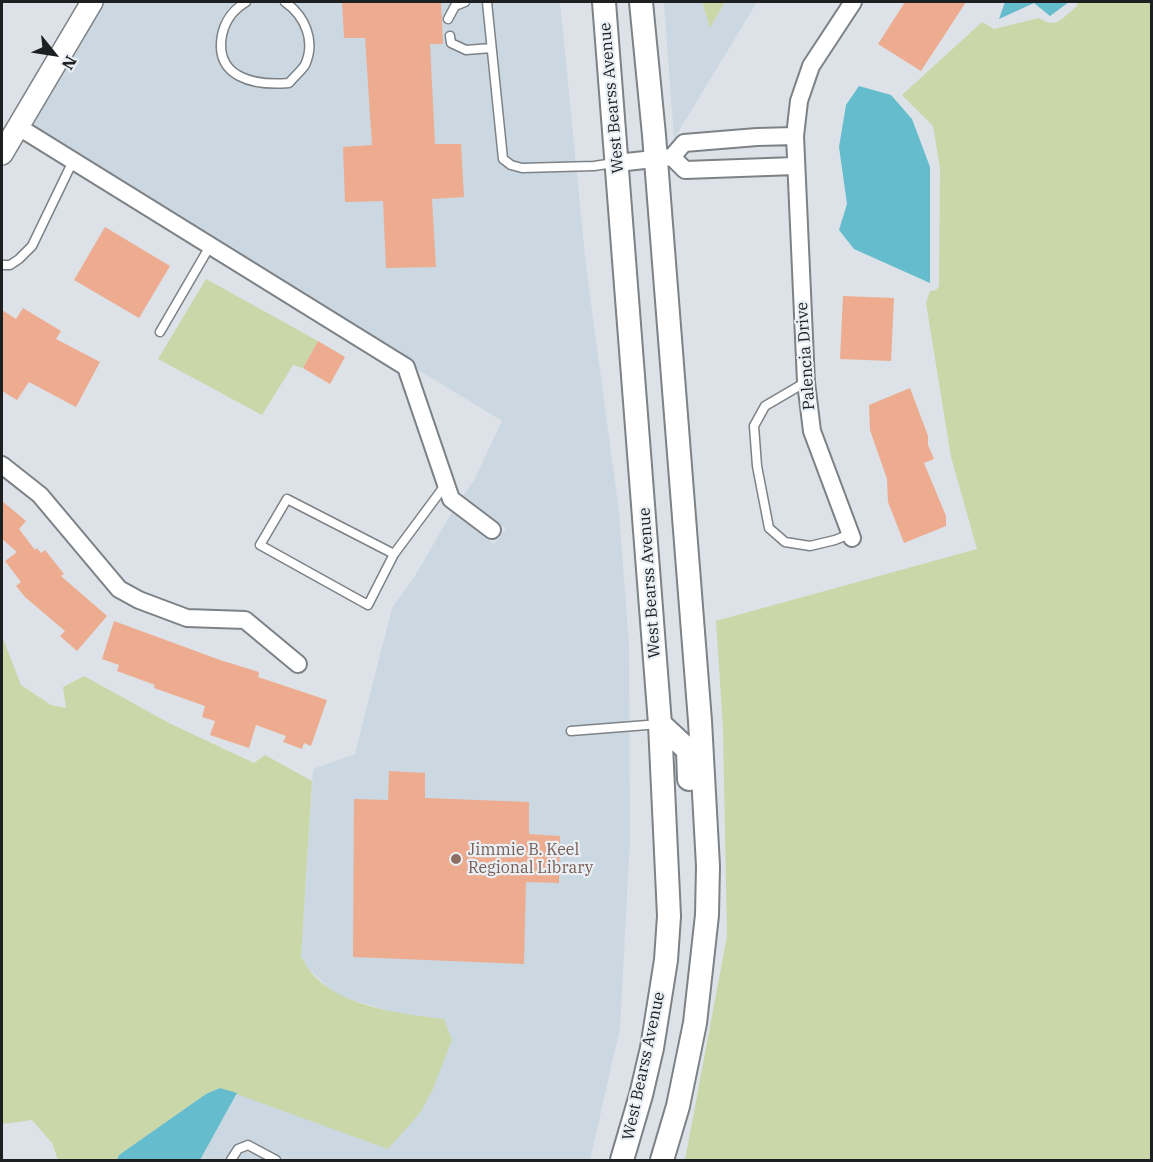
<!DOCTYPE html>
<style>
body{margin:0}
#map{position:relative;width:1153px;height:1162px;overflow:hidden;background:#dce2e7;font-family:"IBM Plex Serif",serif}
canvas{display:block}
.frame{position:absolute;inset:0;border:3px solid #1d1f21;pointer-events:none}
.north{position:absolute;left:24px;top:24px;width:60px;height:60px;-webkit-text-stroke:4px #e9eff4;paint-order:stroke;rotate:120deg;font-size:16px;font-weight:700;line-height:24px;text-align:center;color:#1d1f21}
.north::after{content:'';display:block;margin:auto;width:21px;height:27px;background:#1d1f21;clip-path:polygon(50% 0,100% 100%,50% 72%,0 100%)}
</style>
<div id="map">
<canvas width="1153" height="1162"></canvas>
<div class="frame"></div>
<div class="north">N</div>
</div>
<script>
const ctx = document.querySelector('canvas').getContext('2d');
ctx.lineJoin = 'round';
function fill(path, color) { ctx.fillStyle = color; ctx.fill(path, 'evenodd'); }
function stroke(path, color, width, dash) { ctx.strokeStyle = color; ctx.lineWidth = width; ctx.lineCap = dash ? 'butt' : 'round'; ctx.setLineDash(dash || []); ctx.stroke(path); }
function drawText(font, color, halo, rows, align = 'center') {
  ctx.font = font + ' "IBM Plex Serif",serif'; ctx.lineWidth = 4.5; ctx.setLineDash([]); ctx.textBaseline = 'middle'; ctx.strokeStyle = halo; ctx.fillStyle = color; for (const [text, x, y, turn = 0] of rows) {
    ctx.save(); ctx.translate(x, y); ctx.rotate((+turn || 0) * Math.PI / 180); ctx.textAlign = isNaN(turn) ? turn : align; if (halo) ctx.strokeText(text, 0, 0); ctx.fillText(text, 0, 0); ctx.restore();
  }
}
fill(new Path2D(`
 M 105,2 L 560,2 L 586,266 L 619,512 L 629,645 L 630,839 L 620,1028 L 590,1160 L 200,1160 L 237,1093 L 388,1148 L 420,1113 L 444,1019 L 399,1014 L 336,995 L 307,967 L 303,959 L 301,958 L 313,769 L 355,754 L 392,608 L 415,576 L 452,512 L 494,544 L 506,529 L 463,496 L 474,480 L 502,421 L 417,369 L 411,359 L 32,124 Z
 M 664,2 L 702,2 L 710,28 L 725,2 L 757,2 L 674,139 Z`), '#cbd8e1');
fill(new Path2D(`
 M 702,2 L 725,2 L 710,28 Z
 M 1078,2 L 1151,2 L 1151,1160 L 685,1160 L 727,936 L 723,728 L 716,621 L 977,549 L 951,457 L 926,303 L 930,291 L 936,290 L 939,286 L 940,168 L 933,126 L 902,95 L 982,22 L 994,29 L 1039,18 C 1057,30 1062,18 1077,6 Z
 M 206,279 L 318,341 L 303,368 L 293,365 L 262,415 L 158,359 Z
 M 2,636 L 21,685 L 51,705 L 66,708 L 63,687 L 84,676 L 171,724 L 254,763 L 265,755 L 312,781 L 301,958 L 303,959 C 323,1005 400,1014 444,1019 L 452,1040 L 432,1091 L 420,1113 L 388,1149 L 220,1088 L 206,1094 L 119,1155 L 117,1160 L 58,1160 L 52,1143 L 32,1120 L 2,1124 Z`), '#c9d7a9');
fill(new Path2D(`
 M 1005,2 L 1069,2 L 1050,16 L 1034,3 L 999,19 Z
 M 859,86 L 891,95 L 912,119 L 930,167 L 930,283 L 854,249 L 839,230 L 847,204 L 839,147 L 846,105 Z
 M 220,1088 L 237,1093 L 200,1160 L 117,1160 L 119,1155 L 206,1094 Z`), '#65bccc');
fill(new Path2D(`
 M 342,2 L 441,2 L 443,44 L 430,44 L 435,144 L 461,144 L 464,197 L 432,199 L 436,267 L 386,268 L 383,201 L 345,202 L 343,147 L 372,145 L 365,38 L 344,38 Z
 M 905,2 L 966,2 L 921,71 L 878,44 Z
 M 105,227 L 170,266 L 139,318 L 74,280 Z
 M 843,296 L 894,298 L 891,361 L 840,359 Z
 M 23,308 L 61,331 L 56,339 L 100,362 L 76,407 L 29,382 L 17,400 L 2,391 L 2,310 L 16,319 Z
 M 318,341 L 345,357 L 330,384 L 303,368 Z
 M 910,388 L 928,436 L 928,445 L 934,459 L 924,463 L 946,516 L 946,526 L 904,543 L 888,502 L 887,479 L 870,430 L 869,405 Z
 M 2,501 L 26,521 L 19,529 L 35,550 L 37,548 L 41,553 L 45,550 L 64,574 L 61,576 L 107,616 L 77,651 L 60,636 L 65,631 L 25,597 L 16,586 L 21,582 L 5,561 L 17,552 L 2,539 Z
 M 114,621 L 220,660 L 259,672 L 258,677 L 327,700 L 311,746 L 304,743 L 302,749 L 283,742 L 286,736 L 256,725 L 249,748 L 210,735 L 215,721 L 202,717 L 205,706 L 154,688 L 155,685 L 117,671 L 119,665 L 102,659 Z
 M 389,771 L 425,773 L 425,798 L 529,802 L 529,834 L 560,836 L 559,883 L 526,882 L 524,964 L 353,957 L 354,799 L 388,800 Z`), '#edac8f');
const service = new Path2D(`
 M 246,2 C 234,9 225,21 222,35 C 214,78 255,86 289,83 C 294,77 301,71 305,65 C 316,41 305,16 285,2
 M 487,2 L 503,159 L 511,165 L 522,168 L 594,166 L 614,163
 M 448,19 L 455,6 L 465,2
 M 450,36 L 451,43 L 466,50 L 491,48
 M 2,265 L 10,265 L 19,259 L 32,246 L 73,161
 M 160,332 L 210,246
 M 806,382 L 765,406 L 754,426 L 757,466 L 769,528 L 785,542 L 810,546 L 835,540 L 850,534
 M 394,554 L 368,605 L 260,545 L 287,499 L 394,554 L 446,484
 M 571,731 L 660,724
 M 231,1160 L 238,1149 L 248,1145 L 276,1160`);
const minor = new Path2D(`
 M 17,126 L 406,367 L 451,499 L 492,530
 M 672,157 L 685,170 L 795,166
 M 617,163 L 672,157 L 684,143 L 757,137 L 795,136
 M 2,465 L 40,495 L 119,589 L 139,600 L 187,618 L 245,620 L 298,664
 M 852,538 L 812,431 L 806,382 L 795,136 L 799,101 L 811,66 L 853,2`);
const tertiary = new Path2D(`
 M 2,154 L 92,2`);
const secondary = new Path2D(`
 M 604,2 L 660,724 L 669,916 L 666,960 L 652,1048 L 641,1095 L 622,1160
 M 641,2 L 654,135 L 700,721 L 708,866 L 707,915 L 695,1023 L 678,1106 L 662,1160
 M 660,724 L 688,750 L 689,779`);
stroke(service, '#7d8286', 11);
stroke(minor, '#7d8286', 20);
stroke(tertiary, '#7d8286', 24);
stroke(secondary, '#7d8286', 26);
stroke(service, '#fff', 8);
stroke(minor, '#fff', 16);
stroke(tertiary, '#fff', 21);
stroke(secondary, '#fff', 22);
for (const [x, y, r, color] of [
 [456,859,6,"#8d6e63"]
]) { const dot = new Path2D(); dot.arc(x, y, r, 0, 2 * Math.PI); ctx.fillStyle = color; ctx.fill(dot); stroke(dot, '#e9eff4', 2); }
drawText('16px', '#1d1f21', '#e9eff4', [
 ["West Bearss Avenue",612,98,-95],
 ["Palencia Drive",806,356,-94],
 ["West Bearss Avenue",650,583,-94],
 ["West Bearss Avenue",644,1066,-78]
]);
drawText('16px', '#785e54', '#e9eff4', [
 ["Jimmie B. Keel",468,850],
 ["Regional Library",468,868]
], 'left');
</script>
